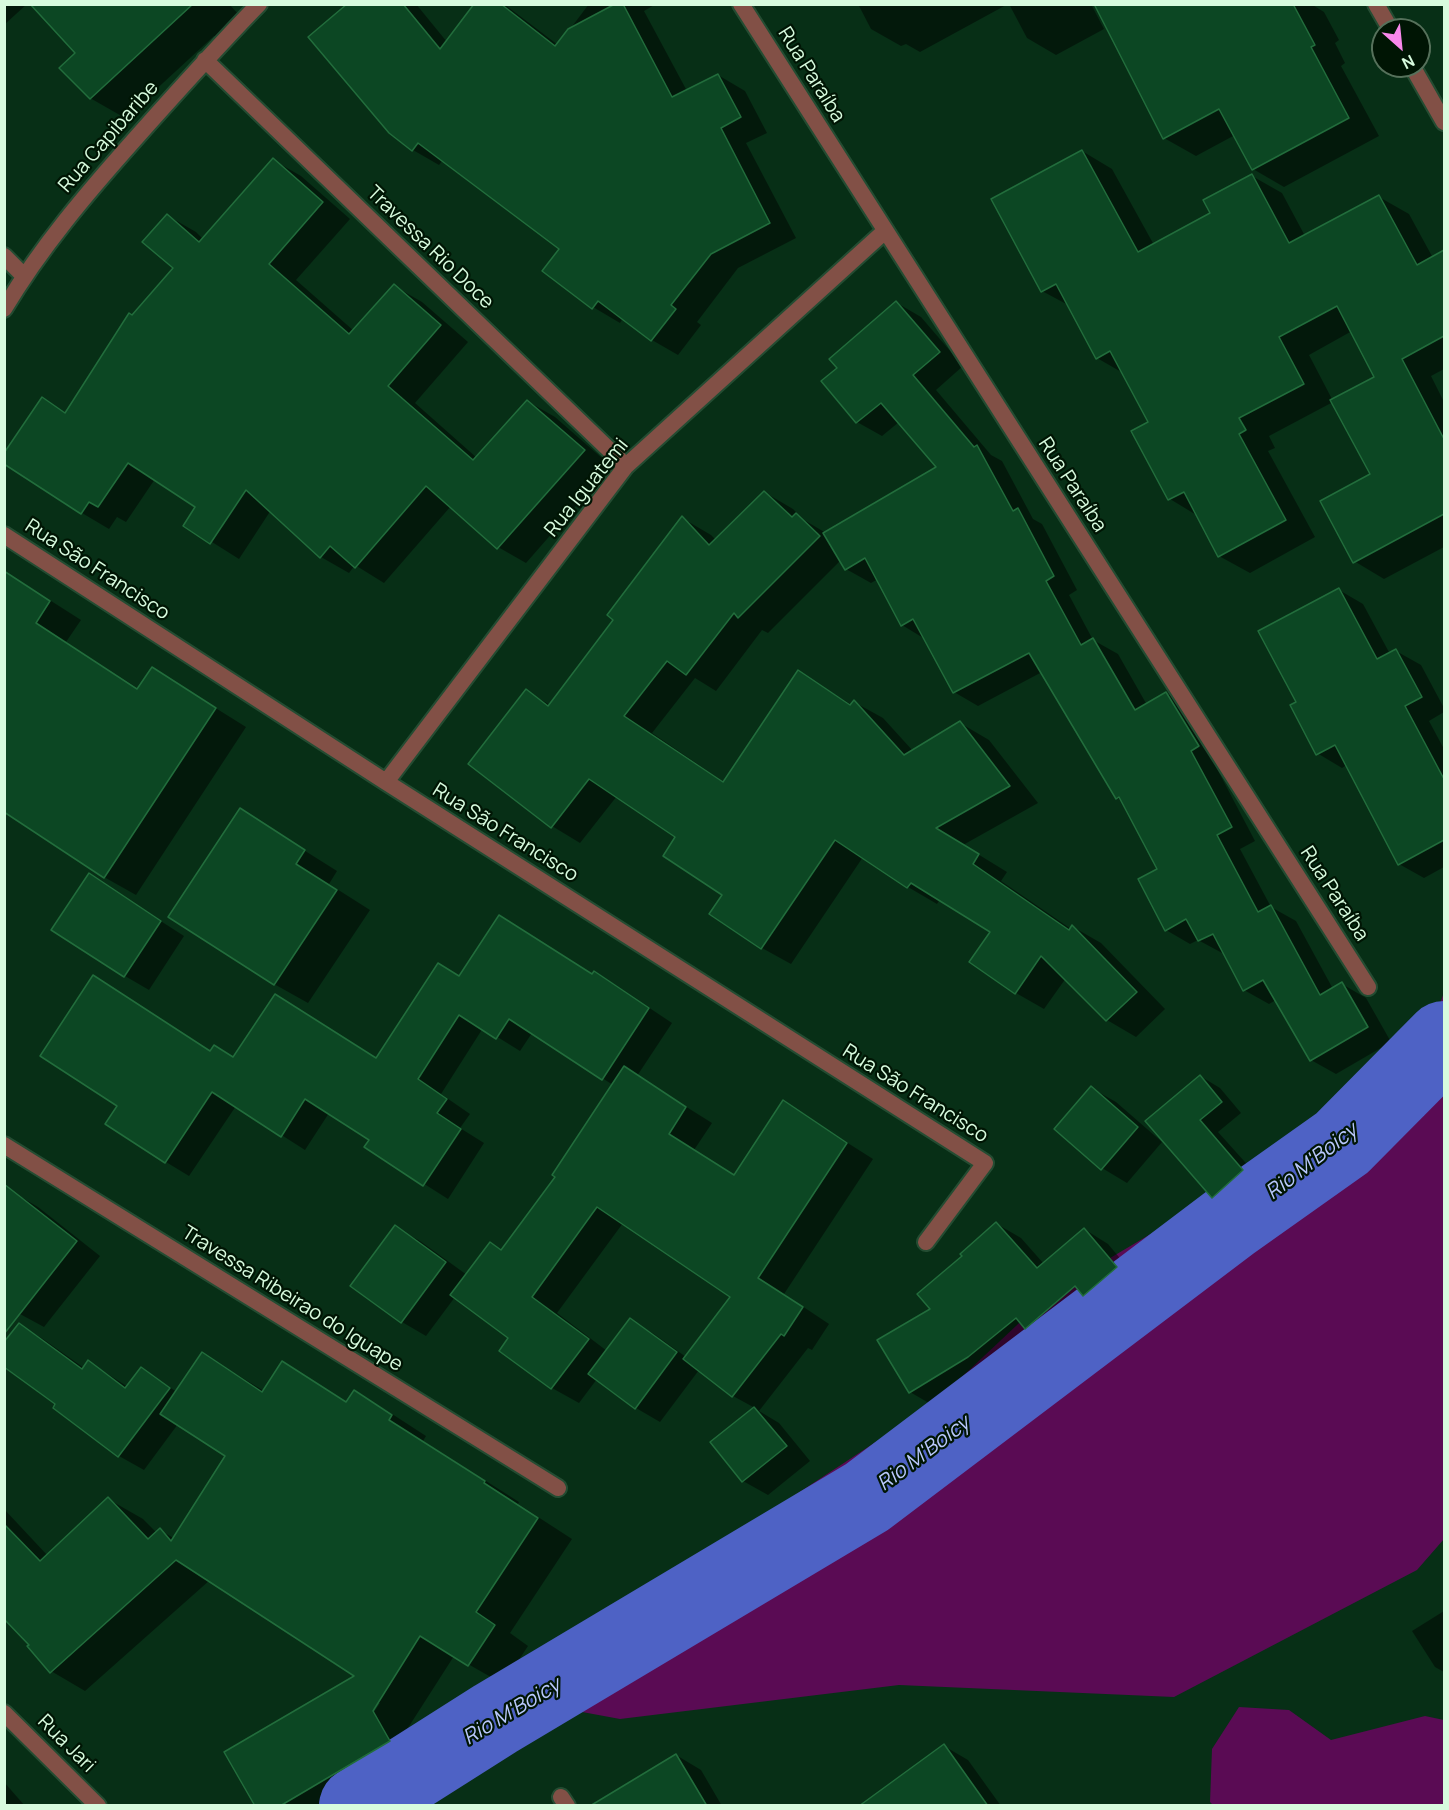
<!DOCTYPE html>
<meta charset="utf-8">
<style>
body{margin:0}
#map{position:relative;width:1449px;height:1810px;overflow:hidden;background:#072f16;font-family:Manrope,sans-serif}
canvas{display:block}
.frame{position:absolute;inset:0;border:6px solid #d7fbde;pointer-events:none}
.north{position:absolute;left:1371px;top:18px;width:60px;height:60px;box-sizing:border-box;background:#001504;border:2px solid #56715b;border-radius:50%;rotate:153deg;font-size:16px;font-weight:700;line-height:24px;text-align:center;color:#d7fbde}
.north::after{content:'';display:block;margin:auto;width:21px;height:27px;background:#f888eb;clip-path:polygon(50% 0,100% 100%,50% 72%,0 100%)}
</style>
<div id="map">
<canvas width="1449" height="1810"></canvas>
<div class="frame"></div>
<div class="north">N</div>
</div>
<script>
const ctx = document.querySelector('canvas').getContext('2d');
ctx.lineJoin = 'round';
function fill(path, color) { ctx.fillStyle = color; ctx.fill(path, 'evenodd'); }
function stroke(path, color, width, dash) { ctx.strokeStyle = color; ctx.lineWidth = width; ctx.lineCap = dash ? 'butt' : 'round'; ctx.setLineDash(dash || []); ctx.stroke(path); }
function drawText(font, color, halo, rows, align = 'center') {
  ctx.font = font + ' Manrope,sans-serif'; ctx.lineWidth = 4.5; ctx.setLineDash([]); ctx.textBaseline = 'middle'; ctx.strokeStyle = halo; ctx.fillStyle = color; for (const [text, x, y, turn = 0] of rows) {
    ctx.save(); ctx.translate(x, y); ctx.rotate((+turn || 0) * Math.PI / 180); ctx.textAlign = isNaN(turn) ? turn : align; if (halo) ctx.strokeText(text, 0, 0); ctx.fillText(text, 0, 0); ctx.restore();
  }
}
fill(new Path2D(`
 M 1444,992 L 1444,1539 L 1417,1570 L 1174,1697 L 899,1685 L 620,1719 L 566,1709 L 549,1657 L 932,1405 L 1051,1293 L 1367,1106 L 1433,1026 Z
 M 1239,1707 L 1289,1710 L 1331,1740 L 1425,1716 L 1444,1720 L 1444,1805 L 1213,1805 L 1210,1802 L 1212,1749 Z`), '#5a0b54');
fill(new Path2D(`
 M 4,4 L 27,4 L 4,25 Z
 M 32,4 L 229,4 L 240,16 L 217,37 L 214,36 L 125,118 L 90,98 L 77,53 Z
 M 350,4 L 416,4 L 447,42 L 476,4 L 504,4 L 558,45 L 589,4 L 656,4 L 644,11 L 687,91 L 718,75 L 745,91 L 767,133 L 746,143 L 796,238 L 738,268 L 697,322 L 701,325 L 678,355 L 652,340 L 623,318 L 620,323 L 593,307 L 561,249 L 443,160 L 439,165 L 413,150 Z
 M 858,4 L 1008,4 L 920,52 L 906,44 L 901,46 L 871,29 Z
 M 1009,4 L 1091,4 L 1104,29 L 1056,55 L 1027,38 Z
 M 1095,4 L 1311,4 L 1324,12 L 1339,40 L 1335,43 L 1345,63 L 1341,66 L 1379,136 L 1284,187 L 1253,169 L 1235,135 L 1196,156 L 1164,138 Z
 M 1082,151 L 1112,169 L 1154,245 L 1212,213 L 1252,176 L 1282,193 L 1305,236 L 1379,197 L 1409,214 L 1433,258 L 1439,255 L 1444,258 L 1444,369 L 1431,376 L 1444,402 L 1444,549 L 1444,547 L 1384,579 L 1354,561 L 1372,475 L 1333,402 L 1269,436 L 1275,448 L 1268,451 L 1315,537 L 1250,573 L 1219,556 L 1198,516 L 1170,499 L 1150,423 L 1123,373 L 1097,358 L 1070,306 L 1042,291 ZM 1352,331 L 1376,377 L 1333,401 L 1309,355 Z
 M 273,160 L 301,176 L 350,219 L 296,280 L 354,331 L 394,286 L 422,302 L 468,342 L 415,403 L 477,458 L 527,401 L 555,417 L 611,466 L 526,563 L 498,547 L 451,506 L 384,583 L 355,565 L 349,573 L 321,557 L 271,510 L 239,559 L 185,525 L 197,507 L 155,479 L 126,522 L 117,517 L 109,529 L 82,513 L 42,399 L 66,413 L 133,317 L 176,268 L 168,216 L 196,232 L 203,239 Z
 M 897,303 L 921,317 L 963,366 L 936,390 L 991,455 L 1002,461 L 1033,519 L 1042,524 L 1077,590 L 1069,595 L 1093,640 L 1118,654 L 1147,705 L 1166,693 L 1190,708 L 1222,761 L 1215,765 L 1255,841 L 1240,849 L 1271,907 L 1296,921 L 1333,989 L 1342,984 L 1366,998 L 1391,1042 L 1336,1074 L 1311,1060 L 1276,1000 L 1269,1004 L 1244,990 L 1224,954 L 1198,940 L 1190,944 L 1166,930 L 1159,869 L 1123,801 L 1117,798 L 1042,672 L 978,706 L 954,692 L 925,639 L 902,625 L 878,579 L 871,583 L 846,569 L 841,560 L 768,633 L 762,630 L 716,691 L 695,678 L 652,733 L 724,782 L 799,672 L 852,705 L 854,702 L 883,718 L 913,751 L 960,723 L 989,740 L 1038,803 L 963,845 L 1007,872 L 1001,881 L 1071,929 L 1073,927 L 1101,943 L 1165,1009 L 1136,1037 L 1107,1020 L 1066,978 L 1044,1009 L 1016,993 L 992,932 L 940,899 L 937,904 L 908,887 L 863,857 L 791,964 L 762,948 L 711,914 L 724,895 L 677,837 L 617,796 L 580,843 L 552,826 L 526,691 L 550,705 L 615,619 L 682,518 L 711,535 L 716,540 L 764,492 L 793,509 L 804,520 L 826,533 L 938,468 L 899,422 L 882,436 L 857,422 L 823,381 L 839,368 Z
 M 4,571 L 81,620 L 66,642 L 139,689 L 153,669 L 246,727 L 136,895 L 104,877 Z
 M 1339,590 L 1363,604 L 1390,654 L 1396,651 L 1421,665 L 1444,708 L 1444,712 L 1429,721 L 1444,749 L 1444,867 L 1424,878 L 1399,864 L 1347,765 L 1342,768 L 1317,753 L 1298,703 Z
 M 240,810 L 337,871 L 329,884 L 370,910 L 308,1003 L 274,984 Z
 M 89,875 L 184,936 L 149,990 L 125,976 Z
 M 500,917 L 593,975 L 594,973 L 618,987 L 672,1023 L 637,1076 L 712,1123 L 694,1150 L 735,1176 L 783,1102 L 873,1159 L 784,1294 L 829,1324 L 812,1350 L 808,1348 L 759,1411 L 779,1423 L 810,1461 L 768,1495 L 743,1481 L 755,1408 L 733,1396 L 699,1370 L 660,1422 L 636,1408 L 597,1379 L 579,1403 L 552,1388 L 501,1350 L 510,1338 L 455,1297 L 426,1336 L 402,1322 L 395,1227 L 420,1241 L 467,1275 L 502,1251 L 557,1177 L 613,1085 L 532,1033 L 520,1051 L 483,1028 L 441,1094 L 470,1114 L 460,1128 L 484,1143 L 448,1199 L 366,1147 L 371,1140 L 329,1113 L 305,1150 L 236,1106 L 189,1176 L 166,1162 L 119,1106 L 94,977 L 211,1052 L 234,1058 L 377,1059 L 460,977 ZM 623,1223 L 732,1296 L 686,1357 L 654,1334 L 630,1320 L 607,1351 L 557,1313 Z
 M 1200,1076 L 1220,1088 L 1241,1113 L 1218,1132 L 1262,1181 L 1232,1208 L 1213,1197 L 1147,1121 Z
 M 1091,1088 L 1116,1102 L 1162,1142 L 1127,1183 L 1102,1168 Z
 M 14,1193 L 38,1207 L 100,1256 L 44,1327 L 20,1314 L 4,1301 Z
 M 997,1224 L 1021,1238 L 1044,1264 L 1084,1229 L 1108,1244 L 1140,1282 L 1109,1309 L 1097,1302 L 1051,1342 L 1037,1334 L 993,1371 L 934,1406 L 910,1392 L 932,1310 L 964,1257 Z
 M 19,1325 L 43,1339 L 84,1368 L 89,1362 L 128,1387 L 141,1369 L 177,1392 L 203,1354 L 264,1391 L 282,1363 L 348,1403 L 355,1392 L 389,1412 L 426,1436 L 423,1441 L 519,1502 L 518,1504 L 572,1539 L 510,1633 L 528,1646 L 503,1684 L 454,1656 L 406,1731 L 424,1761 L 348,1806 L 257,1806 L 357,1676 L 210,1580 L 85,1691 L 51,1671 L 31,1645 L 4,1617 L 4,1509 L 48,1556 L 108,1499 L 143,1519 L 157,1533 L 160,1530 L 175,1539 L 227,1456 L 178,1424 L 144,1470 L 119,1456 L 55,1408 L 57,1404 ZM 376,1703 L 380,1703 L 370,1718 Z
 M 1444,1611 L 1444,1672 L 1435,1667 L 1412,1631 Z
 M 944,1746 L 968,1760 L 1001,1806 L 889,1806 Z
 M 676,1755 L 701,1770 L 722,1806 L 640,1806 Z
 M 4,1782 L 25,1806 L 4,1806 Z`), '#0007');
stroke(new Path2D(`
 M 358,1806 L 495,1719 L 867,1497 L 1232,1221 L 1342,1143 L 1444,1040`), '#4e62c5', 78);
const building = new Path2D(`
 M 30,4 L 193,4 L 90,99 L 59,68 L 75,53 Z
 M 347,4 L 403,4 L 440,49 L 474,4 L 501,4 L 555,46 L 568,29 L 615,4 L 623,4 L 672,97 L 718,74 L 741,117 L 721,128 L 770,223 L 711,254 L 671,305 L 676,309 L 651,341 L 598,301 L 592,309 L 542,271 L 559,249 L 418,143 L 412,151 L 389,133 L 308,37 Z
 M 1094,4 L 1293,4 L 1315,45 L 1311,47 L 1349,118 L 1252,170 L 1219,109 L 1163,139 Z
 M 1082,150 L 1138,252 L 1210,213 L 1203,200 L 1252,174 L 1289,243 L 1379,195 L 1417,265 L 1444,250 L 1444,336 L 1402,359 L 1444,439 L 1444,514 L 1353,563 L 1320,501 L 1370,474 L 1330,400 L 1374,377 L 1337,306 L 1279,337 L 1304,384 L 1239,418 L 1246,430 L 1239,434 L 1286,520 L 1218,557 L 1184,492 L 1168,500 L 1131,431 L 1148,422 L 1110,351 L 1096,359 L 1056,284 L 1041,292 L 991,199 Z
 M 273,158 L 323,202 L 269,264 L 349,334 L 394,284 L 441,325 L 388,386 L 473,460 L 527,400 L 585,450 L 497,549 L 426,486 L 355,568 L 330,546 L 320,558 L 246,490 L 210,544 L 183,526 L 195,507 L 128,463 L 98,507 L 89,502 L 81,514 L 4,464 L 4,453 L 42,397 L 65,413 L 129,313 L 132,315 L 173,268 L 142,242 L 167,214 L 199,242 Z
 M 896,301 L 940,352 L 913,375 L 974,447 L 977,445 L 1013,511 L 1018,508 L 1054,576 L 1046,581 L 1081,645 L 1093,638 L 1135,710 L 1166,692 L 1199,746 L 1191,751 L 1232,827 L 1217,835 L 1258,912 L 1271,905 L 1320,995 L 1342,982 L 1368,1027 L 1310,1061 L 1263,980 L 1243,991 L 1213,934 L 1198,941 L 1186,919 L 1165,931 L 1138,879 L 1157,869 L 1119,797 L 1116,799 L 1029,653 L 953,693 L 913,619 L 901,626 L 865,558 L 845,570 L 823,533 L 936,467 L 881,403 L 856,423 L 821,381 L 837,368 L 829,359 Z
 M 764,491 L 792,517 L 796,513 L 820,536 L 738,618 L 734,613 L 686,675 L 667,661 L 624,716 L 723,782 L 798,670 L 850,705 L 854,700 L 904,755 L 960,721 L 1010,786 L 936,828 L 979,854 L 973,864 L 1069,930 L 1072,925 L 1137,992 L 1106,1021 L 1041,956 L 1015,994 L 969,962 L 990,932 L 911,883 L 907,888 L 835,840 L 761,949 L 709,914 L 722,895 L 663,856 L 675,837 L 589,779 L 551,828 L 468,764 L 526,689 L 548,706 L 613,620 L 607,615 L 682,516 L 709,545 Z
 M 4,571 L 50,601 L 36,623 L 137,689 L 152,667 L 216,708 L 104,878 L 4,812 Z
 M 1339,588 L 1377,659 L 1396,649 L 1422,697 L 1405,706 L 1444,779 L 1444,840 L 1398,865 L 1335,745 L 1316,755 L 1290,705 L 1296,702 L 1258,631 Z
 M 240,808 L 305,850 L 296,864 L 337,890 L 274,985 L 168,917 Z
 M 89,873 L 161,921 L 124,977 L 51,930 Z
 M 499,915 L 592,974 L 594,971 L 649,1008 L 602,1080 L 509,1019 L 496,1039 L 459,1015 L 418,1079 L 447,1099 L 437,1113 L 461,1129 L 423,1186 L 364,1147 L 369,1140 L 305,1099 L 281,1137 L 212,1092 L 165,1163 L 105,1124 L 117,1106 L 40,1056 L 93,975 L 210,1051 L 214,1045 L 233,1057 L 275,994 L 376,1058 L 438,963 L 459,976 Z
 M 624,1066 L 686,1107 L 669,1134 L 734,1175 L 783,1100 L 847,1143 L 758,1278 L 803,1307 L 784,1336 L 781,1334 L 732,1397 L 683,1359 L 730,1297 L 597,1207 L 532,1297 L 589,1339 L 551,1389 L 499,1351 L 508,1338 L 450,1295 L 490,1242 L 501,1250 L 555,1177 L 552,1175 Z
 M 1200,1075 L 1222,1102 L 1200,1120 L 1243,1170 L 1212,1198 L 1145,1121 Z
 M 1091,1086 L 1138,1127 L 1101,1170 L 1054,1129 Z
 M 4,1184 L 77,1241 L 4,1334 Z
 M 996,1222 L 1037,1268 L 1084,1228 L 1117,1267 L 1083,1296 L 1075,1286 L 1025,1329 L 1016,1318 L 968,1357 L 909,1393 L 877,1340 L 930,1309 L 917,1294 L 962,1256 L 960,1254 Z
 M 395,1225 L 446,1262 L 401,1323 L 350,1286 Z
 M 630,1318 L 677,1352 L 635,1409 L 588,1374 Z
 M 19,1323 L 82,1369 L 88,1360 L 125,1388 L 141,1367 L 170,1388 L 118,1457 L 53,1408 L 55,1404 L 4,1367 L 4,1342 Z
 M 202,1352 L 262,1392 L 282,1361 L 346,1402 L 354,1390 L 392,1415 L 389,1420 L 485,1481 L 484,1483 L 538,1518 L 476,1612 L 495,1625 L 468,1666 L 420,1636 L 373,1711 L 390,1741 L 280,1806 L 255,1806 L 224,1752 L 354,1676 L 176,1560 L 50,1673 L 27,1646 L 29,1645 L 4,1619 L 4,1524 L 40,1561 L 108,1497 L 148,1539 L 160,1528 L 171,1541 L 225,1456 L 160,1414 Z
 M 754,1407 L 787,1446 L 742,1482 L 710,1442 Z
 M 944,1744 L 988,1806 L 859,1806 Z
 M 676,1754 L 707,1806 L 590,1806 Z`);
fill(building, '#0c4723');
stroke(building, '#226d3c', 1.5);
const minor = new Path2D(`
 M 741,4 L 1368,987
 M 1376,4 L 1391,30
 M 205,60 L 626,466
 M 1412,66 L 1444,122
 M 4,256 L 24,276
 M 4,309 C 41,247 87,193 135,139 C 176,93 216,48 259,4
 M 4,535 L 386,782 L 985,1163 L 926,1242
 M 386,782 L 626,466 L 885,231
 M 4,1145 L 558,1488
 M 4,1713 L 98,1806
 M 561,1797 L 567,1806`);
stroke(minor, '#244c32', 20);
stroke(minor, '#825046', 16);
drawText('20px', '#d7fbde', '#001504', [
 ["Rua Paraíba",811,75,58],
 ["Rua Capibaribe",109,137,-49],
 ["Travessa Rio Doce",430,248,44],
 ["Rua Paraíba",1072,485,57],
 ["Rua Iguatemi",587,488,-51],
 ["Rua São Francisco",97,570,33],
 ["Rua São Francisco",505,833,32],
 ["Rua Paraíba",1334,894,57],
 ["Rua São Francisco",915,1094,32],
 ["Travessa Ribeirao do Iguape",292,1299,32],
 ["Rua Jari",66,1744,45]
]);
drawText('italic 21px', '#b9c8fc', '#001504', [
 ["Rio M'Boicy",1312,1162,-38],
 ["Rio M'Boicy",924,1454,-37],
 ["Rio M'Boicy",512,1712,-31]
]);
</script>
